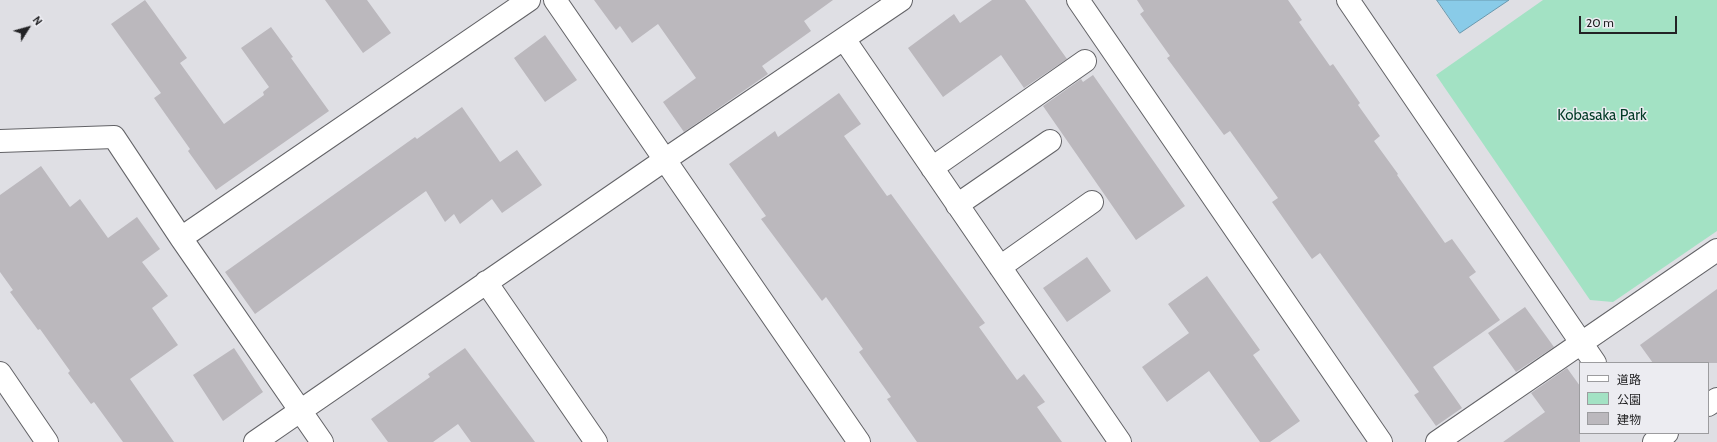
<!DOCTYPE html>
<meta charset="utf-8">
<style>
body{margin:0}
#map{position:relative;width:1717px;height:442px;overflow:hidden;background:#dfdfe4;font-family:Cabin,"Noto Sans JP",sans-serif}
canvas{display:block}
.legend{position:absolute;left:1579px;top:362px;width:130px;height:72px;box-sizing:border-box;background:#ececf1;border:1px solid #9c9c9f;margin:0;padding:5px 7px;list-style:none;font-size:12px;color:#232325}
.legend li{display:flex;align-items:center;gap:8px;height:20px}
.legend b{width:20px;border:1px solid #9c9c9f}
.north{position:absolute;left:8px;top:8px;width:40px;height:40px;-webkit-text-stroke:3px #ececf1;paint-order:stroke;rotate:53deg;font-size:11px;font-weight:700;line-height:16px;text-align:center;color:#232325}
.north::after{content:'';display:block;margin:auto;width:14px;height:18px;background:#232325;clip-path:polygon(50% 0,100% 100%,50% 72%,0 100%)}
.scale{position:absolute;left:1579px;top:16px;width:98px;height:18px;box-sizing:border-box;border:2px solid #232325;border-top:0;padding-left:5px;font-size:12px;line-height:14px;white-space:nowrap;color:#232325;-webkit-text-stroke:3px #ececf1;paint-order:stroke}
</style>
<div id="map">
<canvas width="1717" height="442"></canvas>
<ul class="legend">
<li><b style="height:5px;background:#fff"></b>道路</li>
<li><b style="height:11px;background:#a3e2c4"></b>公園</li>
<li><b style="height:11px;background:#bbb8bd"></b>建物</li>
</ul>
<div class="north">N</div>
<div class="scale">20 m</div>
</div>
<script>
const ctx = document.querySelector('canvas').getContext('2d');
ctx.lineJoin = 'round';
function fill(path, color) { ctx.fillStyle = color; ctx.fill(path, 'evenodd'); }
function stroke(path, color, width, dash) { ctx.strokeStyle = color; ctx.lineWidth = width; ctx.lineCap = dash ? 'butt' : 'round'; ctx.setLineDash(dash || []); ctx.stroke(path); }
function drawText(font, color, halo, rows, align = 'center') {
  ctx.font = font + ' Cabin,sans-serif'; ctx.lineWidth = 3; ctx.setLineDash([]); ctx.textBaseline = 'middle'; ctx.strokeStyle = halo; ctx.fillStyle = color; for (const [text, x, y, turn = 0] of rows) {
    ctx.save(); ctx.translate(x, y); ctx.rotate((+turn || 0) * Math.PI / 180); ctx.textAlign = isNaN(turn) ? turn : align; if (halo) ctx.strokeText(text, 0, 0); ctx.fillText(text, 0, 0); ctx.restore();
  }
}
fill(new Path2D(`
 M 1543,0 L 1717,0 L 1717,231 L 1613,302 L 1590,300 L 1436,75 Z`), '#a3e2c4');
const water = new Path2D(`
 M 1437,0 L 1509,0 L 1460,33 Z`);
fill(water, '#89cbe8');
stroke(water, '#6a99ae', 1);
fill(new Path2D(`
 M 145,0 L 187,58 L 180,63 L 224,124 L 264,95 L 263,92 L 269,87 L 241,48 L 271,27 L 293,57 L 291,58 L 329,111 L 216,190 L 188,151 L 190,149 L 154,98 L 161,93 L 111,24 Z
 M 325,0 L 367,0 L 391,33 L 363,53 Z
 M 594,0 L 833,0 L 804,21 L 811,31 L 762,66 L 768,74 L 684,132 L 663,102 L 696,78 L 658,24 L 632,43 L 620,26 L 616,30 Z
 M 992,0 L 1025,0 L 1067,59 L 1024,88 L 1001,55 L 943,97 L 908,48 L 954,14 L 960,23 Z
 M 1137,0 L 1288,0 L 1302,20 L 1299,22 L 1330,66 L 1333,64 L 1360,103 L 1358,105 L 1380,136 L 1374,141 L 1398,174 L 1397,175 L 1445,243 L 1452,239 L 1476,272 L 1469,277 L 1500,320 L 1433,367 L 1462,408 L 1436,426 L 1414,395 L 1419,392 L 1320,253 L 1312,259 L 1272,202 L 1278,198 L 1230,131 L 1224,135 L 1167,58 L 1170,56 L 1140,14 L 1144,11 Z
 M 545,35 L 577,80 L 545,102 L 514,58 Z
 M 1093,75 L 1185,206 L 1136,240 L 1043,106 L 1081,79 L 1083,82 Z
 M 839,93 L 861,124 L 844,136 L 887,196 L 891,194 L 985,323 L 979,327 L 1017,380 L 1024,374 L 1045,402 L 1037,407 L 1062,442 L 917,442 L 887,399 L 891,397 L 859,352 L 863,349 L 826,297 L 822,301 L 761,219 L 766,216 L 729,164 L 775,131 L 778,137 Z
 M 462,107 L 500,162 L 517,150 L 542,185 L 502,213 L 492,199 L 460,224 L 454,214 L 445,222 L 426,191 L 255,314 L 225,272 L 415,137 L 417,139 Z
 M 41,166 L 70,207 L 80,199 L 108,238 L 137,217 L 160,249 L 142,262 L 168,296 L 152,308 L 178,345 L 130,379 L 174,442 L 123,442 L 94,402 L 91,404 L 68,373 L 70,371 L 40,329 L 38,330 L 10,292 L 13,290 L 0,272 L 0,195 Z
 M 1087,257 L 1111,291 L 1067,322 L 1043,288 Z
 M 1207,276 L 1260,350 L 1253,355 L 1300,421 L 1270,442 L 1260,442 L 1209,371 L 1167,402 L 1142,367 L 1189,333 L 1168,304 Z
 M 1717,289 L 1717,363 L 1653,363 L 1640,345 Z
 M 1525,307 L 1554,347 L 1516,372 L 1488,333 Z
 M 234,348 L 263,392 L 223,421 L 193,375 Z
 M 465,348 L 535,442 L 471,442 L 458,424 L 433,442 L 388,442 L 371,419 L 430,377 L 428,374 Z
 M 1567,368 L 1580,386 L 1580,442 L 1503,442 L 1545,412 L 1531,393 Z`), '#bbb8bd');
const minor = new Path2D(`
 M 555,0 L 859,442
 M 1078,0 L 1381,442
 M 1348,0 L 1595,363
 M 844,39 L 1120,442
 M 0,141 L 114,137 L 181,238 L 322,442
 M 932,168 L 1085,61
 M 957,205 L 1050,141
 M 181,238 L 529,0
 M 1000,267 L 1092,202
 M 486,282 L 596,442
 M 0,373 L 47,442
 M 1708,405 L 1717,399
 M 255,442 L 666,159 L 901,0
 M 1437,442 L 1717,250
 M 1654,442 L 1667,433`);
stroke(minor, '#636367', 24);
stroke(minor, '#fff', 22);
drawText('15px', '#033b27', '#ececf1', [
 ["Kobasaka Park",1602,116]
]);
</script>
